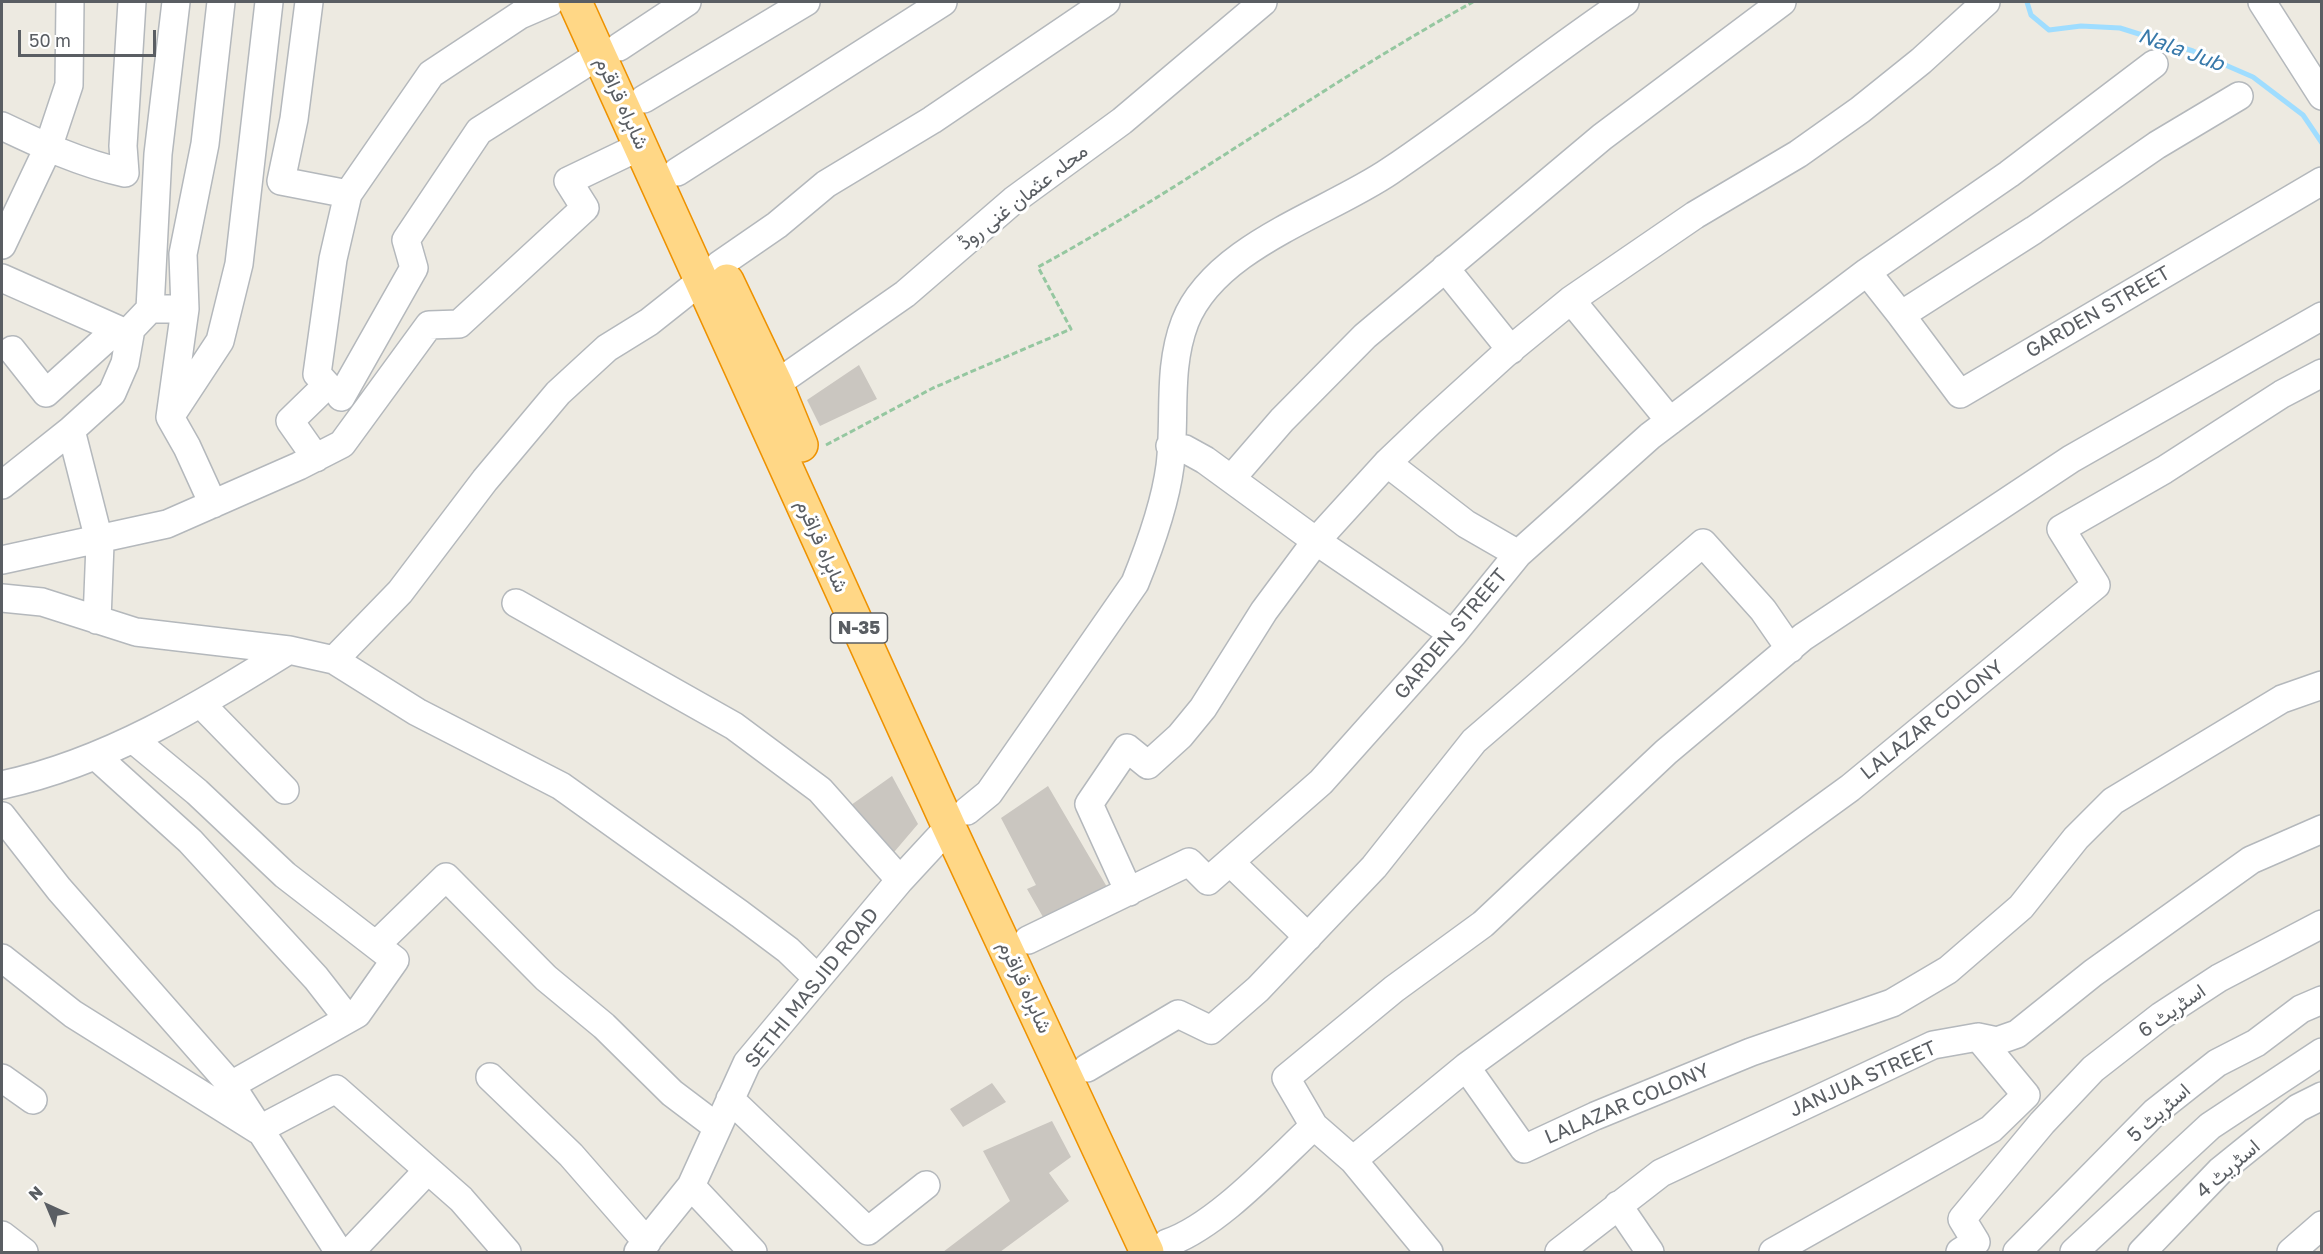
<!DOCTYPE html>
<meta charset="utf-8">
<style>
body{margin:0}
#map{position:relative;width:2323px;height:1254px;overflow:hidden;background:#edeae1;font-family:"Golos Text",sans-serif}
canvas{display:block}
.frame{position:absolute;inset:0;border:3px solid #5a5e63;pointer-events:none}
.north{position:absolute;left:18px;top:1176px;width:60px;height:60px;-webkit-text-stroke:4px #fff;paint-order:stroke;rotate:316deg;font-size:16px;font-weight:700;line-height:24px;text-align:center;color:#5a5e63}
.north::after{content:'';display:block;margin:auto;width:21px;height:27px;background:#5a5e63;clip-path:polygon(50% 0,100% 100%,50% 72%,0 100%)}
.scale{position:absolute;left:18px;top:30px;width:138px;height:27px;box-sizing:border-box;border:3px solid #5a5e63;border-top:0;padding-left:8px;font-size:18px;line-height:21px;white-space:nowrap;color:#5a5e63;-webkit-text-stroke:4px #fff;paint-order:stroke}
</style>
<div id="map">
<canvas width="2323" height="1254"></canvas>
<div class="frame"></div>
<div class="north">N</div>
<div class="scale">50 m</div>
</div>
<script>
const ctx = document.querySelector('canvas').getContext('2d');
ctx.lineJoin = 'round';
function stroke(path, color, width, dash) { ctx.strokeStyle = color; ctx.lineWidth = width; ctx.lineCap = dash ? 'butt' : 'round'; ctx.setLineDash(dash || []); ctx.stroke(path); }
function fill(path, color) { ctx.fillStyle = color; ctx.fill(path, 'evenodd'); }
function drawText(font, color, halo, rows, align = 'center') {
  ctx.font = font + ' "Golos Text",Vazirmatn,sans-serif'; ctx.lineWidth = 6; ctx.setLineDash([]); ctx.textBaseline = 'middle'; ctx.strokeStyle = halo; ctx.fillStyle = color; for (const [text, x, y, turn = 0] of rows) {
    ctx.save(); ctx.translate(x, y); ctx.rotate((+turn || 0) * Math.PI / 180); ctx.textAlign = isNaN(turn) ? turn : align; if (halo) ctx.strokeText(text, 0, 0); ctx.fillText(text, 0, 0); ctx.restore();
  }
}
stroke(new Path2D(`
 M 2027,2 L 2031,15 L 2049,30 L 2081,26 L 2120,28 L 2193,51 L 2253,77 L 2303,115 L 2322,143`), '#9fddff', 5);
fill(new Path2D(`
 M 859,365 L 877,399 L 820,426 L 807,400 Z
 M 892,776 L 918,824 L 889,858 L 844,810 Z
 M 1048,786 L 1107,887 L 1043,917 L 1027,889 L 1036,885 L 1001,818 Z
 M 992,1083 L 1006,1102 L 963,1127 L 950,1109 Z
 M 1052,1121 L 1071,1157 L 1049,1173 L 1069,1201 L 1000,1252 L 943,1252 L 1010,1201 L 983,1151 Z`), '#cac6c0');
const minor = new Path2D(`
 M 309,2 L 294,119 L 281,181 L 348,194 L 333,259 L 317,374 L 327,385 L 290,421 L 316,458
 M 2262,2 L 2322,96
 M 619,47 L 687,2
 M 644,99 L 806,2
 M 2,126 C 42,145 80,163 125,173 L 123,146 L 132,2
 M 677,172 L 943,2
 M 348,194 L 431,74 L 520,15 L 550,2
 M 2,245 L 48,148 L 69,85 L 70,2
 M 719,265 L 777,225 L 826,184 L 932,120 L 1106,2
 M 1445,268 L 1511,350
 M 1867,272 L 1901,315 L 2034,230 L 2157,145 L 2239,96
 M 2,278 L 117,329 L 46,393 L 12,350
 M 1571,300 L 1670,421
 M 150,309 L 158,154 L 176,2
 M 185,309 L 170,417 L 187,447 L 213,504
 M 1901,315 L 1960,394 L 2322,181
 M 776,384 L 905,294 L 1014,200 L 1122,121 L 1263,2
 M 341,397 L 414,268 L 406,240 L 479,131 L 599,55
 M 170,417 L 220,341 L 239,264 L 269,2
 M 71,430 L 100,544 L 97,620
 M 1170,446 L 1185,449 L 1205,460 L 1316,541 L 1453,634
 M 1387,463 L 1466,524 L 1518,554
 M 1231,479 L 1282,420 L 1365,336 L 1602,137 L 1782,2
 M 2,485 L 71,430 L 112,393 L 125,363 L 131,329 L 150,309 L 185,309 L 183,254 L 205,144 L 221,2
 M 2,560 L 167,524 L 299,466 L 342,444 L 429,325 L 459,324 L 585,208 L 568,181 L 641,146
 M 2,598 L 42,602 L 136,632 L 289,650 L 334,660 L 417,712 L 561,786 L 740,914 L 788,950 L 817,978
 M 516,603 L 734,726 L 820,790 L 900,880
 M 334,660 L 400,592 L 485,480 L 558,393 L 607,348 L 649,322 L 702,280
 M 201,704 L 285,790
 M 134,740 L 197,792 L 285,875 L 395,960 L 357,1014 L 231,1085
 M 97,757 L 190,841 L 316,978 L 348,1019
 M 2,785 C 108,762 197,707 289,650
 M 967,811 L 989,793 L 1135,583 C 1150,546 1165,505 1170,466 C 1176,417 1167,369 1185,322 C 1215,246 1327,214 1390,171 C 1470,117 1545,56 1625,2
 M 2,816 L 59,889 L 231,1085 L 339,1252
 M 1230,862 L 1308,937
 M 1129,892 L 1089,804 L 1127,748 L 1148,765 L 1180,736 L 1203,708 L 1264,611 L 1316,541 L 1387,463 L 1430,422 L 1505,354 L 1571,300 L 1695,215 L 1798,154 L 1860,110 L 1921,61 L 1986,2
 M 1028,940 L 1189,862 L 1208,881 L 1321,782 L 1453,634 L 1518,554 L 1650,436 L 1867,272 L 2009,174 L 2154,64
 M 376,945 L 446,877 L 546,978 L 604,1026 L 672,1093 L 717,1127
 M 2,958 L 73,1014 L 258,1130 L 336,1089 L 461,1199 L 507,1252
 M 1466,1067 L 1524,1149 L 1595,1116 L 1751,1052 L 1892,1003 L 1948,970 L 2021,907 L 2076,838 L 2113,801 L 2282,699 L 2322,685
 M 1087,1068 L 1178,1014 L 1211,1030 L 1258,989 L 1374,867 L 1474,741 L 1703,543 L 1763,610 L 1790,649
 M 490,1077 L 571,1155 L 647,1242
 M 2,1078 L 33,1100
 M 730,1099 L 868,1231 L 926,1185
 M 1314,1126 L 1286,1078 L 1394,989 L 1483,924 L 1666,752 L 1803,637 L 2071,459 L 2322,316
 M 1353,1160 L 1429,1252
 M 691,1186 L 753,1252
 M 1618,1205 L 1650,1252
 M 2,1235 L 24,1252
 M 1167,1243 C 1216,1227 1275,1162 1314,1126 L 1353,1160 L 1466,1067 L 1850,788 L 2096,585 L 2061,529 L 2164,470 L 2282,394 L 2322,373
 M 350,1252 L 428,1170
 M 638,1252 L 691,1186 L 747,1063 L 900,880 L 949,827
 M 1559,1252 L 1661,1173 L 1933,1045 L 1978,1037 L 1997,1041 L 2017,1034 L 2093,973 L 2251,860 L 2322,829
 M 1773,1252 L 1991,1129 L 2026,1095 L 1978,1037
 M 1960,1252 L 1976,1242 L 1962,1219 L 2042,1123 L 2093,1069 L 2161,1016 L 2219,978 L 2322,924
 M 2017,1252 L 2155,1112 L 2217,1063 L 2256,1043 L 2301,1009 L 2322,1000
 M 2074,1252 L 2210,1126 L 2322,1052
 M 2142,1252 L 2220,1171 L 2298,1108 L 2322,1096
 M 2291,1252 L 2322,1225`);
const highway = new Path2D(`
 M 575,2 L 949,827 L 1147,1252
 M 727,281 L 776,384 L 801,445`);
stroke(minor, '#b4b8bc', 30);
stroke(highway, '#ee9200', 36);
stroke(new Path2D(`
 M 826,445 L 933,388 L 1071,329 L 1038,267 C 1187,186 1324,84 1473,2`), '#95c7a0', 3, [6, 3]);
stroke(minor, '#fff', 27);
stroke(highway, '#ffd786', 33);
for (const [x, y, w] of [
 [859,628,57]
]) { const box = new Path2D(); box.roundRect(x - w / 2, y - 15, w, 30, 4.5); ctx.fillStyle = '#fff'; ctx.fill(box); stroke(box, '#5a5e63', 1.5); }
drawText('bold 18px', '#5a5e63', null, [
 ["N-35",859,628]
]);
drawText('20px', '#5a5e63', '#fff', [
 ["شاہراہ قراقرم",622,103,65],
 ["محلہ عثمان غنی روڈ",1023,197,-38],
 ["GARDEN STREET",2098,312,-30],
 ["شاہراہ قراقرم",822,546,66],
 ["GARDEN STREET",1451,634,-50],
 ["LALAZAR COLONY",1932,720,-39],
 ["شاہراہ قراقرم",1025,987,65],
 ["SETHI MASJID ROAD",812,988,-51],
 ["اسٹریٹ 6",2172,1011,-35],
 ["JANJUA STREET",1863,1079,-24],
 ["LALAZAR COLONY",1627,1104,-23],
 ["اسٹریٹ 5",2159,1113,-42],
 ["اسٹریٹ 4",2228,1169,-41]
]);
drawText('italic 21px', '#3879aa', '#fff', [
 ["Nala Jub",2181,50,20]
]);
</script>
